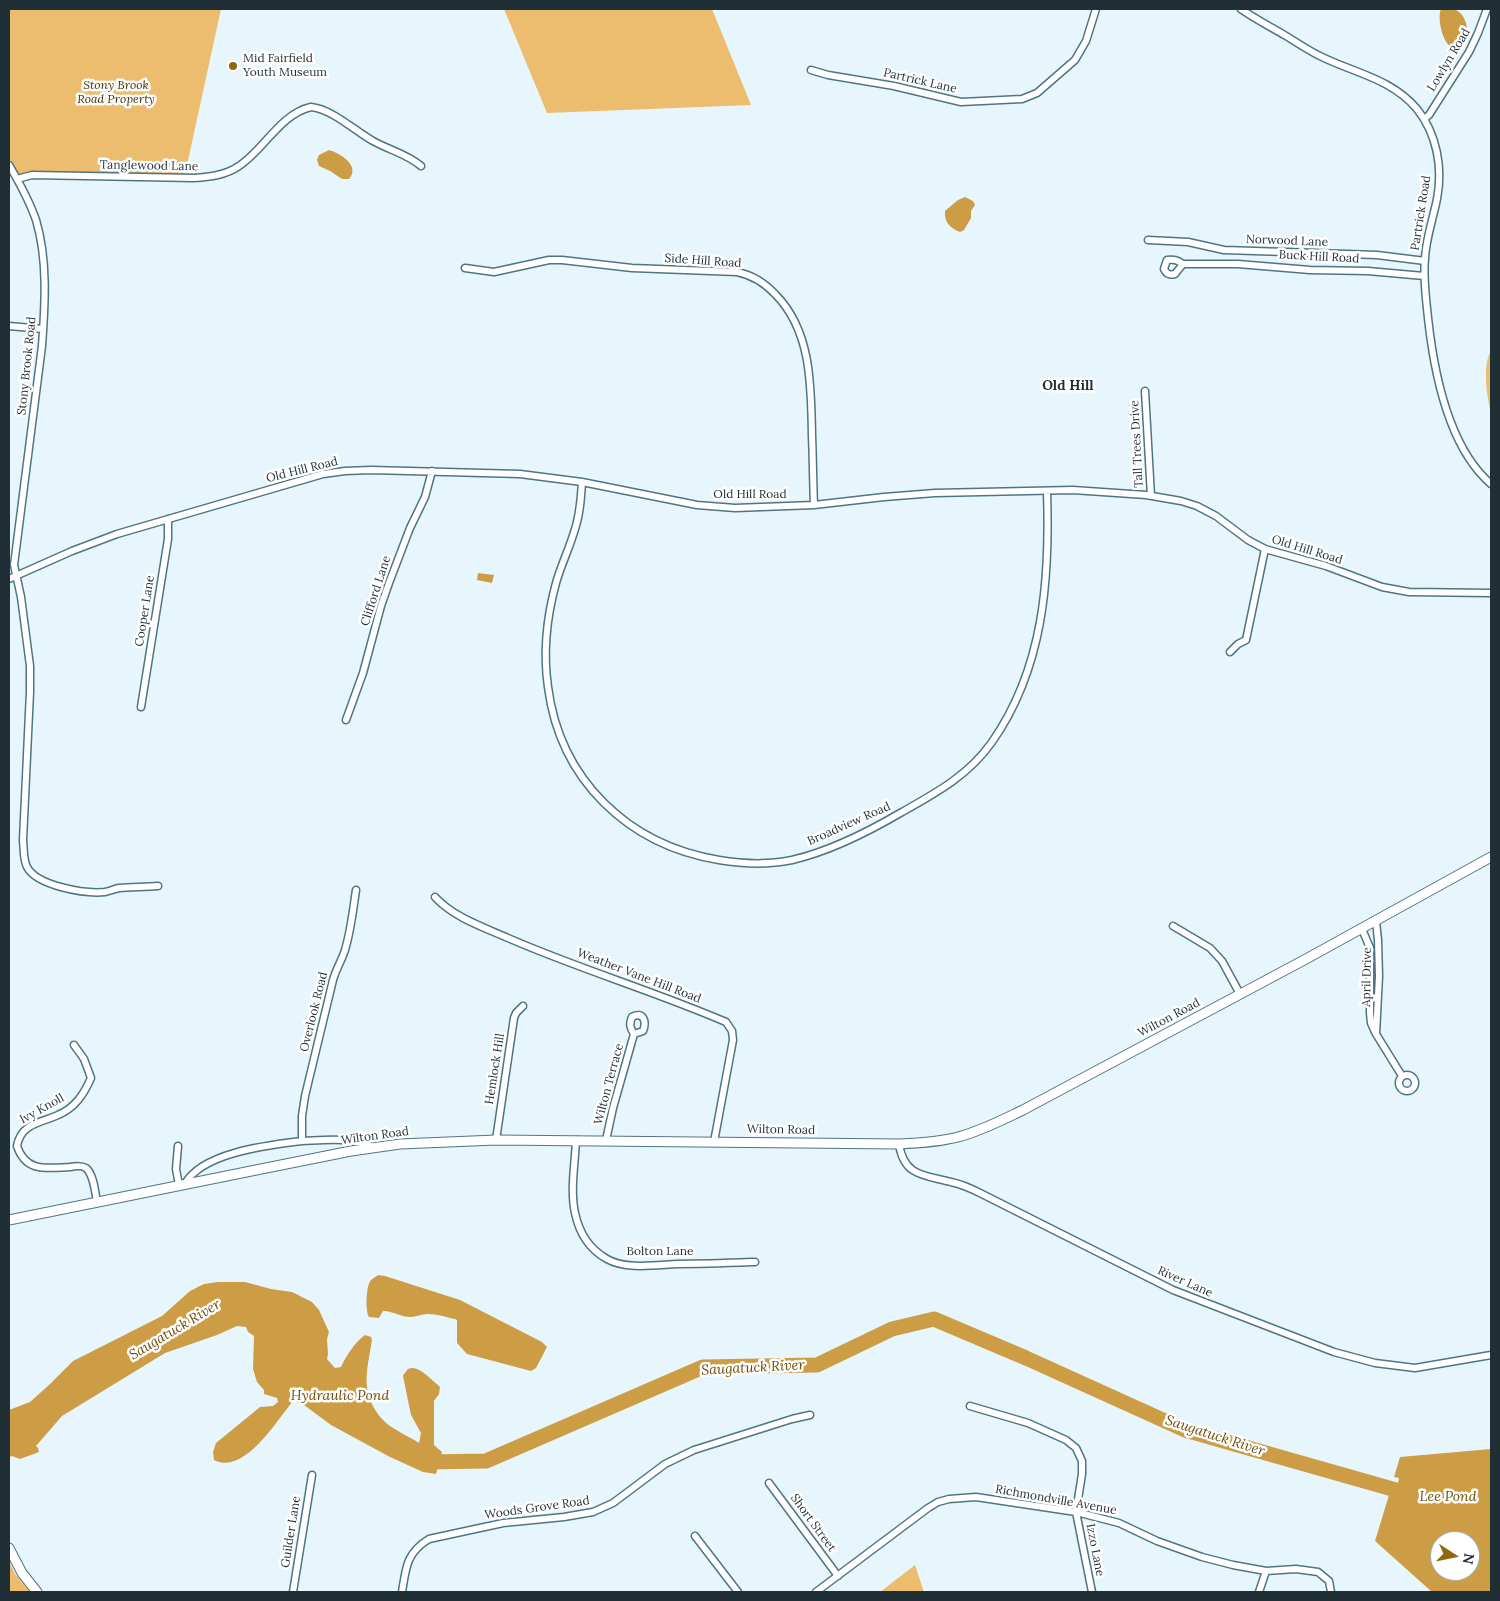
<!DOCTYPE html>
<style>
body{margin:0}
#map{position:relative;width:1500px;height:1601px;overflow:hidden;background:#e6f6fc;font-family:Lora,serif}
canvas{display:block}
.frame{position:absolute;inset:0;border:10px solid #1f2f35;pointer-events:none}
.north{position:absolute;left:1430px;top:1531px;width:50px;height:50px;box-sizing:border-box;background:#fff;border:1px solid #a5acae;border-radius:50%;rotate:101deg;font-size:14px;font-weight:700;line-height:20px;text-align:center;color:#1f2f35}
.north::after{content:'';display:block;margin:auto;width:18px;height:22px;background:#916710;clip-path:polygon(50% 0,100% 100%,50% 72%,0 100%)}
</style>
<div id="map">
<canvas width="1500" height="1601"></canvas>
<div class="frame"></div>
<div class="north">N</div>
</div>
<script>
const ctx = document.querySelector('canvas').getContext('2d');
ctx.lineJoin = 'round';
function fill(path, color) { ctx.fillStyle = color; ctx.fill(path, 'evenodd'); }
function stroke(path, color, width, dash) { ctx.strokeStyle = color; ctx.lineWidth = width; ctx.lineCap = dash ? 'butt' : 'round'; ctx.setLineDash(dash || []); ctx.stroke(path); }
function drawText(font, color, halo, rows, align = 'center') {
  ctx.font = font + ' Lora,serif'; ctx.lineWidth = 5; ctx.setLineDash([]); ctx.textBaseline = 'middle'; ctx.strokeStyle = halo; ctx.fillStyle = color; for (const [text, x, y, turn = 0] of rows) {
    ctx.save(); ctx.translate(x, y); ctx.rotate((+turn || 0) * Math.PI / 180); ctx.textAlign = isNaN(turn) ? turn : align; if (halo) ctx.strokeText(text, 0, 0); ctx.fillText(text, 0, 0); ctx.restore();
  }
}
fill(new Path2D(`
 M 9,9 L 221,9 L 184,179 L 16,176 L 9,164 Z
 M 504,9 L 712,9 L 751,105 L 547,113 Z
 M 1491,351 L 1491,413 C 1487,397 1482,365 1491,351 Z
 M 9,1561 L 15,1574 L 30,1592 L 9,1592 Z
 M 915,1565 L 924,1592 L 880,1592 Z`), '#ecbd6f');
fill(new Path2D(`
 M 1441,9 C 1445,9 1450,8 1454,9 C 1468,14 1472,38 1461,48 L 1451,47 C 1442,41 1437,17 1441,9 Z
 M 329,150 C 340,153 361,166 349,179 L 342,179 L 330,171 L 319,166 L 317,160 L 319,155 Z
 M 965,197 L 973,201 L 975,205 L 971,211 L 971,218 L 964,230 L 960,232 C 950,228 944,222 945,211 L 958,200 Z
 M 478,573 L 494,575 L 492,583 L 477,580 Z
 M 378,1275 L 385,1276 L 460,1300 L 542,1342 L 547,1347 L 536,1368 L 531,1371 L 467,1354 L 457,1343 L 457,1320 L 455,1319 C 446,1317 437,1314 427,1314 C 422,1314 416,1317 411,1317 C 401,1317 390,1310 383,1311 L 379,1318 L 369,1317 C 365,1311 366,1285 371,1280 C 373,1278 376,1277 378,1275 Z
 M 218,1282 L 245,1282 L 271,1289 L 292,1292 L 312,1302 L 319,1310 L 329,1332 L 327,1339 L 328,1354 L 327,1359 L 335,1368 L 341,1367 C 346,1356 355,1342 365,1335 L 371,1337 L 372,1340 C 367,1371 359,1394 383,1420 C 390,1428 410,1437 419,1443 L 421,1433 L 411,1415 L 403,1376 C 403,1375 408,1369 408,1369 C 418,1364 431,1380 438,1385 L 440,1387 L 439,1394 L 434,1401 L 434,1445 L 442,1452 L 436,1474 L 423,1472 L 390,1457 L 331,1425 L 304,1405 L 293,1401 C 278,1419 244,1476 214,1460 L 213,1452 L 216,1443 L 260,1407 L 273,1406 L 278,1402 L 277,1398 L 264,1394 L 264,1390 L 257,1382 L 253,1369 L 254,1336 L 248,1332 L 246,1327 L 237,1326 L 217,1335 L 165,1353 L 62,1416 L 36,1446 L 38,1448 L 39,1452 L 20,1459 L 12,1456 L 9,1457 L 9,1410 L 30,1402 L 50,1384 L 73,1361 L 162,1316 L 190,1291 L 204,1284 Z
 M 1491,1449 L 1491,1592 L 1432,1592 L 1375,1541 L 1393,1482 L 1398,1483 L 1399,1478 L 1394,1477 L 1400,1457 ZM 1440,1541 L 1470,1541 L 1470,1571 L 1440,1571 Z`), '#cd9d46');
stroke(new Path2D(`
 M 420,1459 L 427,1462 L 486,1461 L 703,1367 L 817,1365 L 892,1329 L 934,1319 L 1026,1358 L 1185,1430 L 1410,1494`), '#cd9d46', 15);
const street = new Path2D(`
 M 1241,9 C 1255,19 1271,27 1286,36 C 1298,43 1309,51 1322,57 C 1355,73 1392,79 1417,109 C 1437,134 1443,168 1437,199 C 1433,219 1426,238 1425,258 C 1423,278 1426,298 1428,318 C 1434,373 1448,447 1491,484
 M 811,70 L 828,75 L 894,86 L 961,102 L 1022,99 L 1037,93 L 1075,60 L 1086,41 L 1096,9
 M 1424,119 L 1429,115 L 1469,52 L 1478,33 L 1487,9
 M 9,165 C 19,182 29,200 36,220 C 48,260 45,305 42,346 L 14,565 L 21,597 L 30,666 L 30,692 L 23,840 C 24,849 23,859 27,867 C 37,886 85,894 105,892 C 110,891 114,889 119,888 C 132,887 145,887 158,886
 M 17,179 L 32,175 L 194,178 C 210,177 226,175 239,166 C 264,150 280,114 311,107 C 332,109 355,131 373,141 C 389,150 407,154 421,166
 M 1148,240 L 1188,242 L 1224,250 L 1377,255 L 1425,261
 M 1183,264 L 1175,274 C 1170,275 1167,275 1164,269 L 1167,260 C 1174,259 1177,260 1183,264 L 1238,264 L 1310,270 L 1368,271 L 1424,276
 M 465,268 L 494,272 L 549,260 L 562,260 L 632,268 L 737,272 C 752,275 765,283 776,295 C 812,332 811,387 812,436 C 813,459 813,482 814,505
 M 9,326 L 43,329
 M 1145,391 L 1151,496
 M 582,482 C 581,498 580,514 575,529 C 570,547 561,565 556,583 C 547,616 543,653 548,687 C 560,780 628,845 719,860 C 743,864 768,865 792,860 C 831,851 868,832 902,812 C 936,793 969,775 992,742 C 1044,668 1050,578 1047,491
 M 9,579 L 72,551 L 117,534 L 323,474 L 345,471 L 371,470 L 520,474 L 582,482 L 697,505 L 735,508 L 814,505 L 884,497 L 935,493 L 1073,490 L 1146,495 L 1181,501 L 1197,506 L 1216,516 L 1248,540 L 1265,549 L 1326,566 L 1382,587 L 1409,592 L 1491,593
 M 1230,652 L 1238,644 L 1246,640 L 1265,549
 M 141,707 L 168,539 L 168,519
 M 346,720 L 363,673 L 381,606 L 389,583 L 410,528 L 425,497 L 432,471
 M 356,890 C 353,910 351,930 345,950 C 342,960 336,969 333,980 L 305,1096 L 302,1116 L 302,1141 C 327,1140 350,1137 373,1147
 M 435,897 C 453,917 483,927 508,938 C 579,969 654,991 726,1022 L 732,1031 L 733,1040 L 714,1142
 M 1376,921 L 1378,940 L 1379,976 L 1376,1034 L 1402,1076
 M 1173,926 L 1210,948 L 1222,961 L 1240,994
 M 1362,929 L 1370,948 L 1370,1013 L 1371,1023 L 1375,1032
 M 74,1045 L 84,1059 L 91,1078 C 84,1094 75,1108 58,1115 C 41,1123 21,1123 17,1146 C 26,1173 47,1168 70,1167 C 75,1166 81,1165 86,1168 C 94,1175 95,1192 97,1202
 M1399 1083a8 8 0 1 1 16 0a8 8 0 1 1-16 0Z
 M 496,1140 L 514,1018 L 516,1013 L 523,1006
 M 576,1140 C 575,1164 570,1190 575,1213 C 579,1232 589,1249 607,1259 C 626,1270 656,1265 678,1264 C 704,1264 729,1263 755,1262
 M 606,1140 L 613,1108 L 634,1034 C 630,1028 629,1024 632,1017 C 643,1011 647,1021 643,1031 L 634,1034
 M 899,1144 C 904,1177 925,1175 951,1182 C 961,1184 970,1188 980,1193 L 1173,1290 L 1334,1352 L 1375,1363 L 1415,1368 L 1491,1355
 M 178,1146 L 176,1169 L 179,1185
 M 185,1184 C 202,1152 270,1145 302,1141
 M 970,1406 L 1028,1423 L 1066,1440 L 1076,1448 L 1082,1461 L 1082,1474 L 1076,1512 L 1092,1592
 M 769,1483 L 838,1576
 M 695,1536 L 738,1592
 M 293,1592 L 312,1475
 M 402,1592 C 406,1568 406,1553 429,1539 L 503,1523 L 564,1517 L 593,1512 L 613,1503 L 665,1464 L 694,1450 L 792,1419 L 810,1415
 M 816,1592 L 928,1508 L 938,1502 L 949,1499 L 976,1497 L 1076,1512 L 1119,1523 L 1157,1541 L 1202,1557 L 1233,1565 L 1266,1571 L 1296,1569 L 1318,1572 L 1329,1581 L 1331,1592
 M 1259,1592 L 1266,1571`);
const secondary = new Path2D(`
 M 9,1220 L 261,1169 L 351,1151 L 400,1144 L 496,1140 L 899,1144 C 919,1143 939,1142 958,1137 C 981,1131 1002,1120 1023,1110 L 1306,959 L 1491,857
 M 9,1548 L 22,1573 L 37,1592`);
stroke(street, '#4f7583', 9);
stroke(secondary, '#4f7583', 11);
stroke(street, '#fff', 6);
stroke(secondary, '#fff', 9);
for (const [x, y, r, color] of [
 [233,66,5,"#916710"]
]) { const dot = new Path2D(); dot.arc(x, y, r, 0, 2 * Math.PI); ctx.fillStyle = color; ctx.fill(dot); stroke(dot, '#fff', 2); }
drawText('12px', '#1f2f35', '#fff', [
 ["Mid Fairfield",243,59],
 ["Youth Museum",243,73]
], 'left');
drawText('12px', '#1f2f35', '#fff', [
 ["Lowlyn Road",1449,60,-59],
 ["Partrick Lane",920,81,13],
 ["Tanglewood Lane",149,166,1],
 ["Partrick Road",1421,213,-81],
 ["Norwood Lane",1287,241,2],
 ["Buck Hill Road",1319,257,3],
 ["Side Hill Road",703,261,4],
 ["Stony Brook Road",27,366,-84],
 ["Tall Trees Drive",1137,444,-93],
 ["Old Hill Road",302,470,-14],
 ["Old Hill Road",750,495],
 ["Old Hill Road",1307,550,17],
 ["Clifford Lane",376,591,-72],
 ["Cooper Lane",145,611,-81],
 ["Broadview Road",849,824,-24],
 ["Weather Vane Hill Road",639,976,21],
 ["April Drive",1367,977,-89],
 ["Overlook Road",314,1012,-76],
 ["Wilton Road",1169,1018,-28],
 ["Hemlock Hill",495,1069,-81],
 ["Wilton Terrace",609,1084,-75],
 ["Ivy Knoll",42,1109,-29],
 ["Wilton Road",781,1130,1],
 ["Wilton Road",375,1136,-8],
 ["Bolton Lane",660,1252],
 ["River Lane",1185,1282,24],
 ["Richmondville Avenue",1056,1500,10],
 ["Woods Grove Road",537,1508,-8],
 ["Short Street",813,1523,54],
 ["Guilder Lane",291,1532,-81],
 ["Izzo Lane",1095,1550,79]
]);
drawText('italic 12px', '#45310b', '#fff', [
 ["Stony Brook",116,86],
 ["Road Property",116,100]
]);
drawText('bold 14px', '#1f2f35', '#fff', [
 ["Old Hill",1068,386]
]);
drawText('italic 14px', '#6f4e09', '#fff', [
 ["Saugatuck River",175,1330,-31],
 ["Saugatuck River",753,1368,-3],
 ["Hydraulic Pond",340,1396],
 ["Saugatuck River",1215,1436,18],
 ["Lee Pond",1448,1497]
]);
</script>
